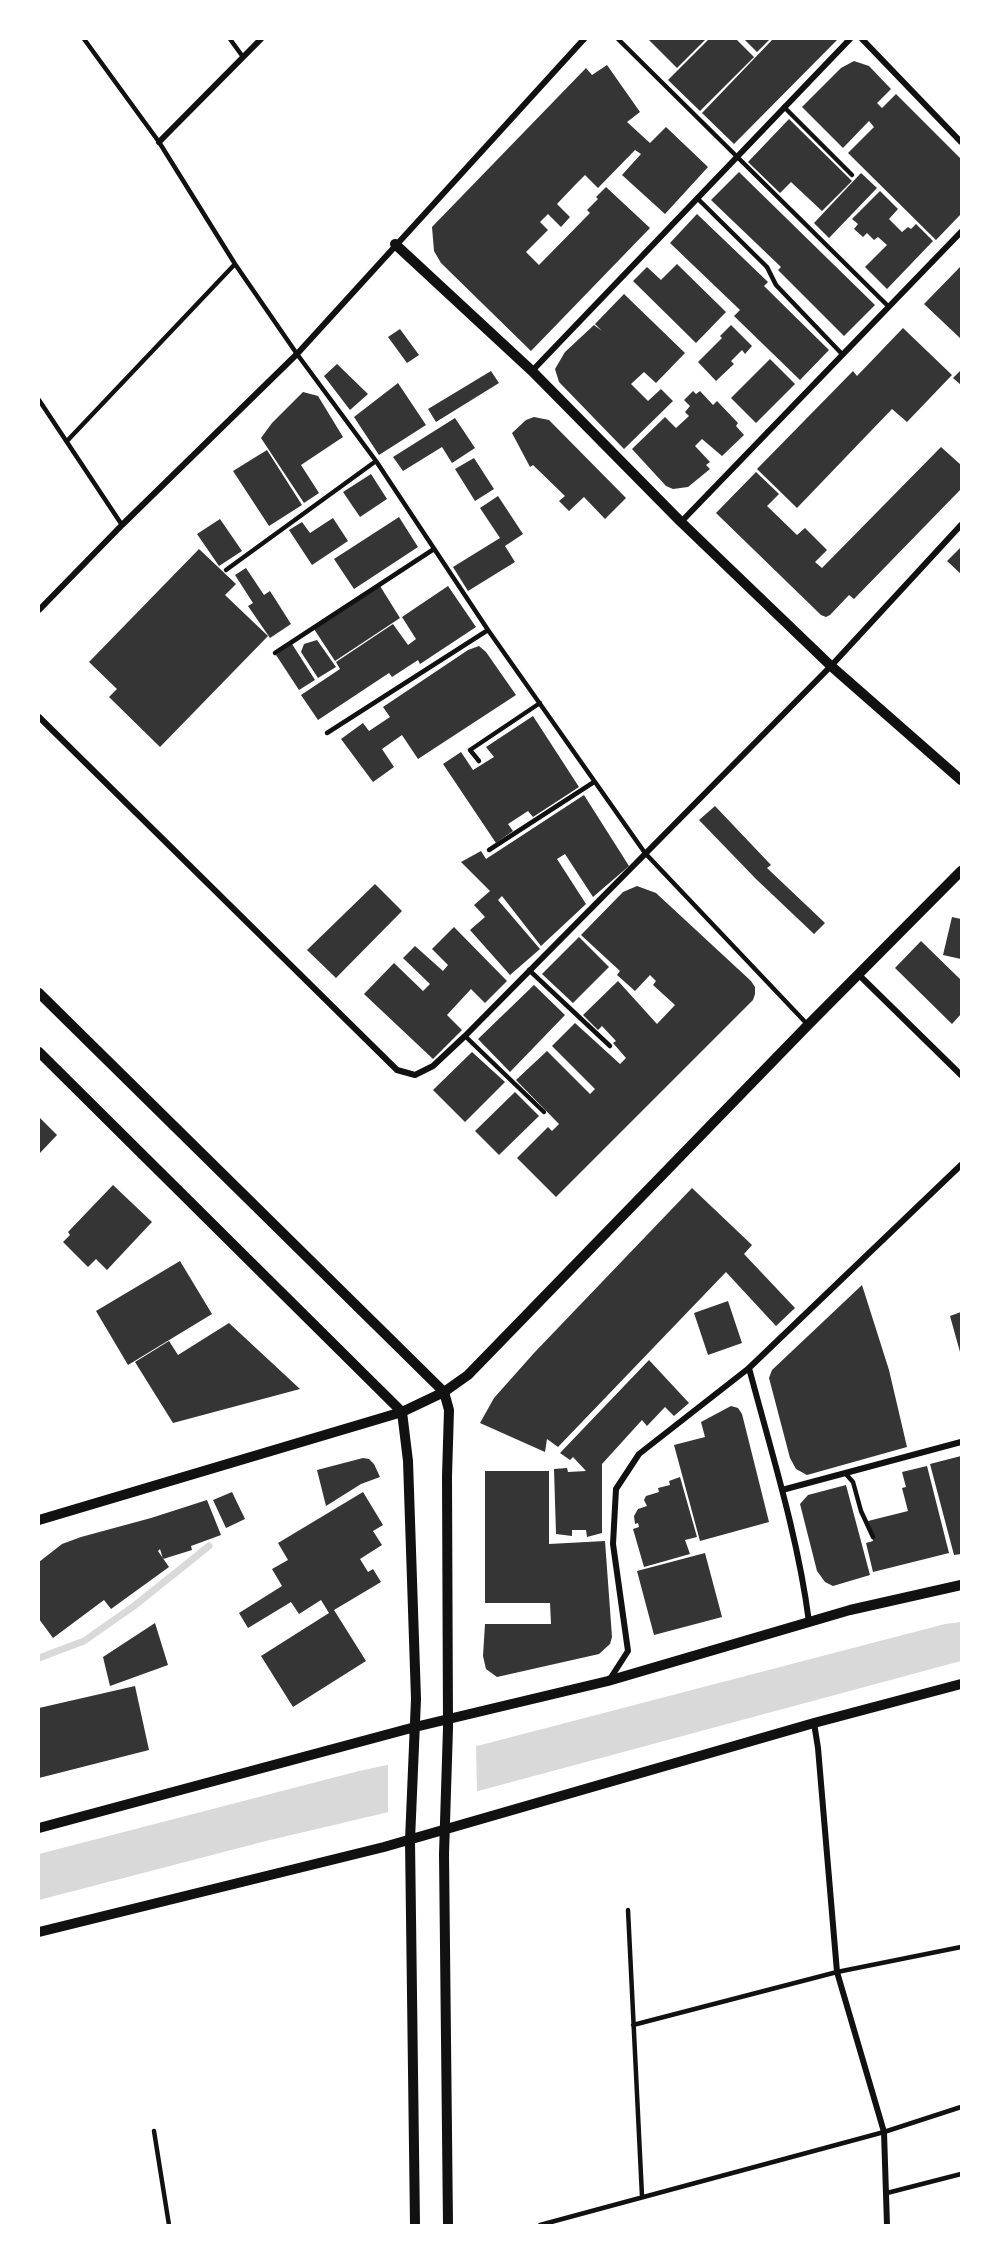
<!DOCTYPE html>
<style>
body{margin:0}
#map{position:relative;width:1000px;height:2264px;overflow:hidden;background:#fff;font-family:"Asap Condensed",sans-serif}
canvas{display:block}
.frame{position:absolute;inset:0;border:40px solid #fff;pointer-events:none}
</style>
<div id="map">
<canvas width="1000" height="2264"></canvas>
<div class="frame"></div>
</div>
<script>
const ctx = document.querySelector('canvas').getContext('2d');
ctx.lineJoin = 'round';
function fill(path, color) { ctx.fillStyle = color; ctx.fill(path, 'evenodd'); }
function stroke(path, color, width, dash) { ctx.strokeStyle = color; ctx.lineWidth = width; ctx.lineCap = dash ? 'butt' : 'round'; ctx.setLineDash(dash || []); ctx.stroke(path); }
fill(new Path2D(`
 M 961,1622 L 961,1661 L 482,1790 L 266,1841 L 39,1900 L 39,1854 L 359,1771 L 481,1745 L 945,1624 Z`), '#d9d9d9');
fill(new Path2D(`
 M 476,1743 L 477,1794 L 388,1815 L 388,1761 Z`), '#fff');
stroke(new Path2D(`
 M 39,1658 L 84,1641 L 134,1606 L 209,1546`), '#d9d9d9', 7);
fill(new Path2D(`
 M 648,39 L 706,39 L 677,68 Z
 M 709,39 L 736,39 L 754,57 L 700,111 L 668,80 Z
 M 744,39 L 770,39 L 757,52 Z
 M 773,39 L 838,39 L 734,144 L 702,113 Z
 M 854,61 L 869,66 L 891,89 L 877,103 L 882,108 L 896,94 L 961,159 L 961,214 L 936,240 L 848,153 L 874,127 L 869,121 L 843,148 L 802,107 L 841,68 Z
 M 607,65 L 640,112 L 627,122 L 650,143 L 666,127 L 708,167 L 665,214 L 622,175 L 641,154 L 635,150 L 598,188 L 585,175 L 575,185 L 557,204 L 570,217 L 561,227 L 548,214 L 540,222 L 548,230 L 526,252 L 539,265 L 590,213 L 587,210 L 598,199 L 596,197 L 606,187 L 650,228 L 531,351 L 441,263 L 434,251 L 432,227 L 586,68 L 592,75 Z
 M 789,119 L 852,181 L 822,211 L 791,182 L 780,193 L 748,162 Z
 M 739,172 L 875,305 L 844,336 L 778,270 L 781,267 L 711,200 Z
 M 861,173 L 877,188 L 829,238 L 814,223 Z
 M 880,191 L 898,209 L 889,219 L 902,232 L 908,227 L 911,229 L 916,224 L 933,241 L 887,289 L 865,267 L 887,245 L 878,237 L 874,240 L 867,233 L 863,237 L 854,229 L 858,224 L 852,219 Z
 M 697,214 L 768,282 L 764,286 L 829,350 L 800,380 L 734,316 L 740,310 L 670,243 Z
 M 677,264 L 726,312 L 696,343 L 633,281 L 647,267 L 661,280 Z
 M 961,266 L 961,339 L 924,304 Z
 M 624,294 L 685,353 L 656,383 L 644,372 L 631,384 L 648,401 L 661,389 L 673,401 L 624,449 L 559,382 L 555,369 L 565,352 L 594,325 L 602,331 L 595,324 Z
 M 731,325 L 752,346 L 745,354 L 742,350 L 731,361 L 734,364 L 716,381 L 698,362 L 722,338 L 720,336 Z
 M 903,328 L 952,375 L 907,422 L 892,409 L 797,508 L 757,469 L 853,371 L 857,376 Z
 M 400,329 L 419,355 L 407,363 L 388,337 Z
 M 770,359 L 795,384 L 756,423 L 731,398 Z
 M 337,364 L 368,394 L 350,410 L 324,376 Z
 M 961,370 L 961,385 L 953,378 Z
 M 491,371 L 499,383 L 436,422 L 428,409 Z
 M 398,383 L 426,425 L 379,455 L 354,417 Z
 M 693,391 L 696,394 L 700,391 L 713,405 L 717,401 L 738,423 L 736,426 L 744,435 L 722,456 L 702,439 L 695,446 L 710,462 L 706,465 L 710,469 L 688,487 L 673,489 L 666,486 L 632,449 L 665,417 L 676,428 L 689,416 L 685,412 L 690,406 L 684,400 Z
 M 303,392 L 318,396 L 343,437 L 301,465 L 319,493 L 304,503 L 261,438 L 272,423 Z
 M 534,417 L 549,420 L 626,498 L 605,519 L 584,497 L 569,511 L 559,501 L 565,496 L 533,465 L 530,467 L 512,433 L 526,420 Z
 M 455,418 L 475,448 L 452,463 L 442,447 L 403,471 L 393,457 Z
 M 941,447 L 961,465 L 961,489 L 854,599 L 849,595 L 830,615 L 826,617 L 821,615 L 716,513 L 756,472 L 779,494 L 767,506 L 797,535 L 805,528 L 827,550 L 815,562 L 822,568 Z
 M 267,450 L 302,505 L 269,526 L 233,471 Z
 M 474,458 L 494,489 L 475,501 L 455,469 Z
 M 371,474 L 387,499 L 360,517 L 343,492 Z
 M 498,496 L 523,534 L 505,546 L 515,562 L 468,591 L 453,567 L 500,538 L 480,508 Z
 M 399,517 L 418,547 L 354,589 L 334,559 Z
 M 333,518 L 348,541 L 312,565 L 289,530 L 302,522 L 310,533 Z
 M 220,519 L 242,551 L 219,566 L 197,534 Z
 M 961,547 L 961,574 L 947,561 Z
 M 199,549 L 236,584 L 225,595 L 268,636 L 160,747 L 109,697 L 117,689 L 89,662 Z
 M 246,568 L 264,595 L 270,591 L 291,624 L 270,638 L 248,606 L 253,603 L 235,575 Z
 M 380,586 L 400,618 L 335,661 L 314,629 Z
 M 448,586 L 476,627 L 420,664 L 418,660 L 392,677 L 389,673 L 318,720 L 301,695 L 340,669 L 336,662 L 393,624 L 408,645 L 416,639 L 402,617 Z
 M 317,640 L 336,667 L 318,678 L 301,652 L 304,644 Z
 M 292,644 L 315,680 L 299,690 L 276,655 Z
 M 479,646 L 486,652 L 516,695 L 418,759 L 402,735 L 382,749 L 394,767 L 373,782 L 341,739 L 363,723 L 369,731 L 390,717 L 383,707 L 468,650 Z
 M 533,716 L 579,787 L 533,817 L 528,811 L 508,824 L 513,831 L 496,843 L 443,764 L 461,752 L 473,770 L 494,757 L 486,747 Z
 M 584,795 L 629,866 L 593,897 L 565,854 L 557,859 L 586,904 L 541,946 L 502,896 L 498,900 L 540,949 L 510,975 L 470,930 L 485,917 L 474,905 L 490,891 L 461,862 L 481,851 L 486,859 Z
 M 715,806 L 771,865 L 767,868 L 825,923 L 814,934 L 756,879 L 699,820 Z
 M 375,884 L 402,911 L 336,978 L 307,950 Z
 M 637,886 L 656,893 L 751,981 L 755,987 L 755,994 L 753,1000 L 556,1197 L 517,1158 L 548,1127 L 552,1131 L 559,1124 L 516,1080 L 547,1051 L 590,1094 L 595,1089 L 552,1046 L 575,1023 L 620,1064 L 626,1058 L 613,1043 L 616,1041 L 602,1026 L 598,1030 L 583,1015 L 618,981 L 657,1024 L 675,1005 L 653,985 L 656,981 L 650,975 L 635,991 L 617,975 L 620,971 L 581,935 L 623,892 Z
 M 952,917 L 961,919 L 961,959 L 943,955 Z
 M 454,927 L 507,981 L 485,1003 L 471,989 L 447,1015 L 462,1030 L 433,1059 L 364,994 L 394,963 L 423,991 L 430,984 L 403,958 L 415,946 L 443,971 L 448,965 L 432,949 Z
 M 579,937 L 609,967 L 573,1003 L 542,974 Z
 M 921,941 L 961,980 L 961,1014 L 952,1024 L 895,968 Z
 M 534,985 L 565,1015 L 510,1072 L 478,1039 Z
 M 472,1052 L 505,1082 L 465,1122 L 433,1090 Z
 M 515,1092 L 539,1116 L 499,1155 L 475,1131 Z
 M 39,1117 L 57,1135 L 39,1154 Z
 M 113,1185 L 152,1222 L 107,1270 L 96,1259 L 88,1267 L 63,1242 L 70,1235 L 68,1232 Z
 M 692,1188 L 752,1245 L 744,1254 L 795,1308 L 776,1326 L 726,1272 L 558,1447 L 547,1439 L 545,1452 L 480,1423 L 494,1398 L 534,1353 Z
 M 180,1261 L 212,1314 L 128,1365 L 96,1311 Z
 M 862,1285 L 889,1370 L 907,1447 L 807,1475 L 796,1469 L 790,1458 L 769,1378 L 772,1370 Z
 M 728,1301 L 742,1343 L 708,1355 L 694,1313 Z
 M 961,1312 L 961,1351 L 960,1352 L 950,1316 Z
 M 229,1323 L 300,1389 L 173,1423 L 135,1362 L 169,1341 L 178,1355 Z
 M 649,1360 L 689,1403 L 674,1416 L 665,1407 L 647,1426 L 642,1420 L 602,1464 L 602,1533 L 587,1537 L 586,1530 L 572,1530 L 572,1536 L 556,1534 L 554,1469 L 567,1468 L 568,1472 L 586,1471 L 573,1457 L 570,1460 L 560,1453 Z
 M 731,1406 L 738,1408 L 742,1414 L 769,1522 L 700,1541 L 674,1445 L 705,1437 L 701,1422 Z
 M 961,1456 L 961,1554 L 954,1555 L 930,1464 Z
 M 363,1458 L 369,1459 L 374,1464 L 380,1477 L 361,1484 L 326,1506 L 317,1470 Z
 M 927,1466 L 949,1553 L 873,1572 L 866,1543 L 873,1541 L 868,1521 L 908,1511 L 902,1488 L 906,1487 L 902,1472 Z
 M 485,1471 L 549,1471 L 549,1544 L 605,1541 L 612,1637 L 610,1644 L 599,1654 L 497,1677 L 486,1669 L 483,1656 L 485,1624 L 551,1624 L 550,1603 L 485,1603 Z
 M 680,1477 L 697,1537 L 685,1540 L 690,1554 L 644,1567 L 633,1529 L 639,1527 L 638,1523 L 635,1524 L 634,1516 L 638,1509 L 647,1506 L 644,1500 L 646,1496 L 659,1492 L 658,1488 L 670,1485 L 669,1481 Z
 M 846,1485 L 870,1575 L 833,1586 L 825,1582 L 817,1571 L 800,1504 L 808,1495 Z
 M 232,1492 L 245,1519 L 226,1528 L 213,1500 Z
 M 363,1492 L 383,1525 L 373,1531 L 382,1545 L 360,1559 L 368,1572 L 373,1569 L 381,1582 L 334,1610 L 366,1661 L 293,1707 L 261,1656 L 329,1613 L 321,1600 L 299,1614 L 291,1602 L 248,1628 L 239,1613 L 282,1586 L 272,1569 L 288,1560 L 278,1543 Z
 M 207,1500 L 221,1535 L 191,1546 L 192,1550 L 163,1559 L 160,1549 L 158,1551 L 169,1567 L 111,1609 L 104,1600 L 53,1638 L 39,1619 L 39,1562 L 62,1544 L 81,1537 L 151,1518 Z
 M 705,1553 L 722,1617 L 654,1635 L 637,1571 Z
 M 155,1623 L 168,1665 L 110,1686 L 103,1657 Z
 M 135,1686 L 149,1750 L 39,1778 L 39,1708 Z`), '#353535');
stroke(new Path2D(`
 M 84,39 L 159,142 L 235,264 L 297,354 L 376,461 L 488,630 L 645,853 L 808,1025
 M 230,39 L 243,57
 M 618,39 L 888,306
 M 784,107 L 852,175
 M 697,198 L 767,267 L 776,285 L 842,354
 M 39,400 L 122,525
 M 67,441 L 235,264
 M 226,570 L 376,461
 M 275,653 L 434,549
 M 327,733 L 488,630
 M 479,761 L 470,750 L 540,703
 M 489,850 L 594,782
 M 529,970 L 610,1046
 M 465,1036 L 544,1112
 M 845,1473 L 853,1482 L 861,1511 L 873,1537
 M 628,1910 L 642,2196
 M 633,2025 L 837,1972 L 961,1947
 M 154,2131 L 169,2225
 M 887,2193 L 961,2174
 M 540,2225 L 884,2132 L 961,2107`), '#111', 4.5);
stroke(new Path2D(`
 M 862,39 L 961,142
 M 159,142 L 261,39
 M 532,371 L 850,39
 M 681,522 L 961,232
 M 39,610 L 122,525 L 297,354 L 584,39
 M 39,717 L 397,1070 L 415,1075 L 433,1066 L 465,1036 L 831,666 L 961,525
 M 858,974 L 961,1075
 M 749,1368 C 771,1451 798,1536 809,1622
 M 782,1490 L 961,1442
 M 610,1679 L 628,1651 L 613,1544 L 616,1489 L 639,1454 L 749,1368 L 961,1165
 M 814,1723 L 818,1748 L 837,1972 L 884,2132 L 887,2225`), '#111', 6);
stroke(new Path2D(`
 M 395,244 L 532,371 L 681,522 L 831,666 L 961,780
 M 39,993 L 444,1392 L 449,1410 L 447,1476 L 448,1728 L 444,1854 L 448,2225
 M 39,1052 L 402,1412 L 408,1461 L 416,1699 L 410,1840 L 415,2225
 M 39,1520 L 402,1412 L 444,1392 L 468,1375 L 808,1025 L 961,871
 M 39,1828 L 415,1727 L 608,1681 L 850,1610 L 961,1585
 M 39,1932 L 384,1847 L 814,1723 L 961,1684`), '#111', 10);
</script>
